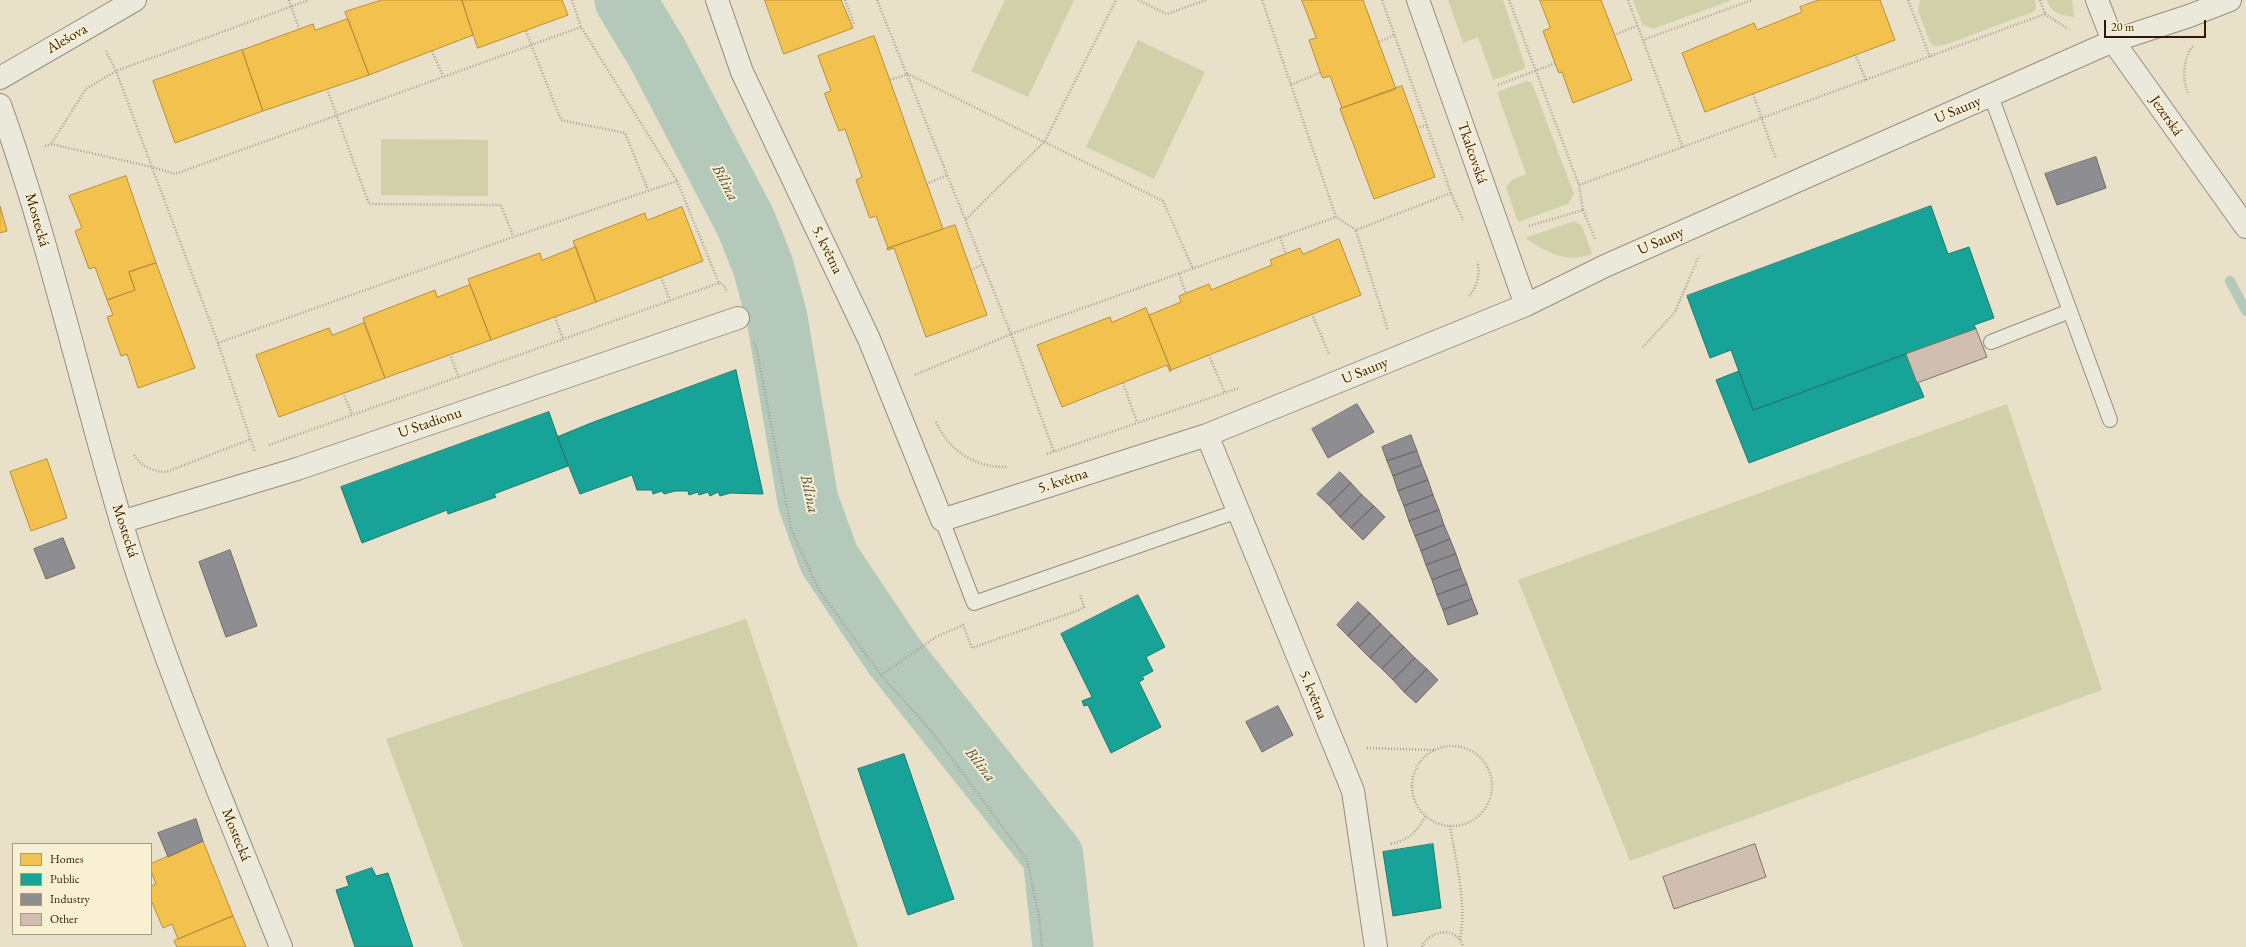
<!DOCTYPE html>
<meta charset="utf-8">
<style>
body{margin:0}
#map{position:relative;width:2246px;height:947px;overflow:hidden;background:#e8e0c8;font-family:"EB Garamond",serif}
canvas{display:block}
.legend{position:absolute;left:12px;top:843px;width:140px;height:92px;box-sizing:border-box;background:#f9efd2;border:1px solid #a99980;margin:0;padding:5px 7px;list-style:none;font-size:12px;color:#311906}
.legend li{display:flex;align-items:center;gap:8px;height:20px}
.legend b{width:20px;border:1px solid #a99980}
.scale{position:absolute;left:2104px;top:20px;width:102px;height:18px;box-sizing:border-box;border:2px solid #311906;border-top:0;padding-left:5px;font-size:12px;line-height:14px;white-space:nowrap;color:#311906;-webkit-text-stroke:3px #f9efd2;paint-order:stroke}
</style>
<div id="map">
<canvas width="2246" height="947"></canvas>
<ul class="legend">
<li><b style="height:11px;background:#f2c14e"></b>Homes</li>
<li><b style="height:11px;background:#17a398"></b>Public</li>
<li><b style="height:11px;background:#8d8d92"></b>Industry</li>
<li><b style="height:11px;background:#d0bfb0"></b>Other</li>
</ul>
<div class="scale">20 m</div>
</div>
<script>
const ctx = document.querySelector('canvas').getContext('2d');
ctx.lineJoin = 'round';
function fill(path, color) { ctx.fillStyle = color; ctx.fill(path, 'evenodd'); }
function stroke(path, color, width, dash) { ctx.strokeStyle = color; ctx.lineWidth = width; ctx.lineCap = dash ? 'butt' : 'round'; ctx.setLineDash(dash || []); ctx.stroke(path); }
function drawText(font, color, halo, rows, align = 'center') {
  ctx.font = font + ' "EB Garamond",serif'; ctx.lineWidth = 4; ctx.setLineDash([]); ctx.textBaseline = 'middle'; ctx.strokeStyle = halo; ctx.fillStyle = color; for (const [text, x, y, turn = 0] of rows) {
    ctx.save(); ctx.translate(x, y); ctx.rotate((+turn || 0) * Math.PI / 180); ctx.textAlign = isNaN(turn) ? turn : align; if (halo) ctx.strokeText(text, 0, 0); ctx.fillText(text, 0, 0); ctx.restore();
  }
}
fill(new Path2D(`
 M 1005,0 L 1074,0 L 1028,97 L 971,71 Z
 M 1448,0 L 1503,0 L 1525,65 L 1524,69 L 1493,80 L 1478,37 L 1463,43 Z
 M 1633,0 L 1732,0 L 1653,29 L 1642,24 Z
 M 1920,0 L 2035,0 L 2036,8 L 2033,12 L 1945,45 L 1934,46 L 1930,42 L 1918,11 Z
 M 2047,0 L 2072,0 L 2074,17 C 2061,15 2051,14 2047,0 Z
 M 1138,40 L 1205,72 L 1154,179 L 1086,147 Z
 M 1527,81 L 1532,83 L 1574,194 L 1568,204 L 1518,222 L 1506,187 L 1512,180 L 1526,174 L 1497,92 Z
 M 381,139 L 488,140 L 488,196 L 381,195 Z
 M 1574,221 L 1582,226 L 1592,254 C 1565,264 1547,252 1525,238 Z
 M 2007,404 L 2102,690 L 1630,861 L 1518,580 Z
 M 746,619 L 858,947 L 463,947 L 386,739 Z`), '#d0d1a9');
const homes = new Path2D(`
 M 382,0 L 462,0 L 473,35 L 369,75 L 345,12 Z
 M 462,0 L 562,0 L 568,15 L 478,48 Z
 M 765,0 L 841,0 L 853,28 L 784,54 Z
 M 1302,0 L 1363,0 L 1396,89 L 1342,108 L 1330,76 L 1323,78 L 1322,77 L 1309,40 L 1316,38 Z
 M 1540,0 L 1601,0 L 1632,80 L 1573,103 L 1562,72 L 1559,73 L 1558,71 L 1543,31 L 1550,28 Z
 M 1819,0 L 1880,0 L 1895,40 L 1705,112 L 1682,53 L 1754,23 L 1757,30 L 1802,12 L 1800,7 Z
 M 348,19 L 369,75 L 263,111 L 242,50 L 313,24 L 315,30 Z
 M 874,36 L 943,229 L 888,248 L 876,216 L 870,218 L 869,216 L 856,180 L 862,177 L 845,129 L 839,131 L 825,95 L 825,93 L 831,91 L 818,56 Z
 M 242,50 L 263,111 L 175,143 L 153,81 Z
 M 1402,86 L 1435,177 L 1374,199 L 1340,109 Z
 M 126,176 L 156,263 L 129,272 L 135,290 L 107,300 L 95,267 L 89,269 L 75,231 L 82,228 L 69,196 Z
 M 0,206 L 7,231 L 0,233 Z
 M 682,207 L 703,261 L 596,302 L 573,241 L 645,213 L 647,220 Z
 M 955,225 L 987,315 L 926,337 L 894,248 L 888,250 L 887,249 Z
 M 1339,239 L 1361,295 L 1171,370 L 1149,315 L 1181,302 L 1179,296 L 1209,284 L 1211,290 L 1272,265 L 1270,260 L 1300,248 L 1303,254 Z
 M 576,247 L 596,302 L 491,340 L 468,279 L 540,253 L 542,260 Z
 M 156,263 L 195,368 L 138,388 L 127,354 L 121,356 L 107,317 L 113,315 L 107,300 L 135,290 L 129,272 Z
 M 470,285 L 491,340 L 385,378 L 363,318 L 435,290 L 437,297 Z
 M 1146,308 L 1171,370 L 1170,372 L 1167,365 L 1062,407 L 1037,345 L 1110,317 L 1112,322 Z
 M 364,323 L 385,378 L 279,417 L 256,355 L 329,328 L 332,335 Z
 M 47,459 L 67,518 L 31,531 L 10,472 Z
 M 203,841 L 233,916 L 178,939 L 172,924 L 163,928 L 151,900 L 151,886 L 156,884 L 151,871 L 151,864 Z
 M 233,916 L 246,947 L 177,947 L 174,941 Z`);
fill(homes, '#f2c14e');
stroke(homes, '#b88f38', 1);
const public = new Path2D(`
 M 1931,206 L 1948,254 L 1969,247 L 1994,318 L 1974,325 L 1976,329 L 1753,410 L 1731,350 L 1710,358 L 1687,296 Z
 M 1906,354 L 1924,397 L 1749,463 L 1716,380 L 1739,371 L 1753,410 Z
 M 736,370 L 763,494 L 730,493 L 720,496 L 718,492 L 710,496 L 708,492 L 699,495 L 698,492 L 689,495 L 688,491 L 675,491 L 664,494 L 662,491 L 653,494 L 652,490 L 637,490 L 632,475 L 580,494 L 557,437 L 591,423 Z
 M 549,412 L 568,466 L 494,494 L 496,497 L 448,514 L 447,510 L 362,543 L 341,487 Z
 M 1138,595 L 1165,647 L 1146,657 L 1153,671 L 1142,677 L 1144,679 L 1139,682 L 1161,727 L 1111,753 L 1088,705 L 1084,706 L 1082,701 L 1092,697 L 1061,634 Z
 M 904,754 L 954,899 L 908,915 L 858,769 Z
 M 1433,844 L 1441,908 L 1393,916 L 1383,852 Z
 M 372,868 L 376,876 L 388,873 L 413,947 L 355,947 L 336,890 L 349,886 L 346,877 Z`);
fill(public, '#17a398');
stroke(public, '#1f7a6c', 1);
const industry = new Path2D(`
 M 2096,157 L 2106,188 L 2057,205 L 2045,174 Z
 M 1357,404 L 1374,432 L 1328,458 L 1312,429 Z
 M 1411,435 L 1417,451 L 1387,461 L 1382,447 Z
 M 1417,451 L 1422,465 L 1393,476 L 1387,461 Z
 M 1422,465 L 1428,480 L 1398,491 L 1393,476 Z
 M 1340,472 L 1351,483 L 1329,505 L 1317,494 Z
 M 1428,480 L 1433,495 L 1404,506 L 1398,491 Z
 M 1351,483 L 1362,495 L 1340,517 L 1329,505 Z
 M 1362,495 L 1374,506 L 1351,528 L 1340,517 Z
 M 1433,495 L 1439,510 L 1409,521 L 1404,506 Z
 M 1374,506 L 1385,517 L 1363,540 L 1351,528 Z
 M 1439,510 L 1444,525 L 1415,536 L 1409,521 Z
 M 1444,525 L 1450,539 L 1421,551 L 1415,536 Z
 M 63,538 L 75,568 L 46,579 L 34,549 Z
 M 1450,539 L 1456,554 L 1426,565 L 1421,551 Z
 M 230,550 L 257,626 L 226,637 L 199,562 Z
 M 1456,554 L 1461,569 L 1432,580 L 1426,565 Z
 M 1461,569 L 1467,584 L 1437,595 L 1432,580 Z
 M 1467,584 L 1472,599 L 1443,610 L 1437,595 Z
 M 1472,599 L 1478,614 L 1448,625 L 1443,610 Z
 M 1358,602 L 1370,613 L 1348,636 L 1337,625 Z
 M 1370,613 L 1381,624 L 1359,647 L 1348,636 Z
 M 1381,624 L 1392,635 L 1370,658 L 1359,647 Z
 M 1392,635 L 1404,647 L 1382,669 L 1370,658 Z
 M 1404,647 L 1415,658 L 1393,680 L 1382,669 Z
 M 1415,658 L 1427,669 L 1404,692 L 1393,680 Z
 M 1427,669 L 1438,680 L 1416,703 L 1404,692 Z
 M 1278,706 L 1293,735 L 1262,752 L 1246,722 Z
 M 196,819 L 203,841 L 168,857 L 158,833 Z`);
fill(industry, '#8d8d92');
stroke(industry, '#716a68', 1);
stroke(new Path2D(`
 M 2230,281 L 2246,311`), '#b4c9b9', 10);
stroke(new Path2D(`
 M 625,0 L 657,53 L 746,223 L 763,266 L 777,318 L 808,501 L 829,559 L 894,656 L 1053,856 L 1063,947`), '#b4c9b9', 61);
const building = new Path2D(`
 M 1976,329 L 1987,357 L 1917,383 L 1906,354 Z
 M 1755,844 L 1766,877 L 1674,909 L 1663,877 Z`);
fill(building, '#d0bfb0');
stroke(building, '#7c7465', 1);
const service = new Path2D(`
 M 1991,96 L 2110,420
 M 1991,342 L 2070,311
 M 942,520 L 974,603 L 1238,511`);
const minor = new Path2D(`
 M 717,0 L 742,72 L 869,339 L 942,520 L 1207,435 L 1526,305 L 1605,266 L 2113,41 L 2189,16 L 2230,0
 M 1418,0 L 1526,305
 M 2097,0 L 2113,41 L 2246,227
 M 0,105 C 49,241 80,383 121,521 C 164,666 225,806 281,947
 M 1207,435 L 1353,791 L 1376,947
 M 121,522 L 297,469 L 738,318`);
const tertiary = new Path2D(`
 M 0,78 L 135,0`);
stroke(service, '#968e7e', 16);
stroke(minor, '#968e7e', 24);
stroke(tertiary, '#968e7e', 24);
stroke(new Path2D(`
 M 289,0 L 299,29
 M 572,0 L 581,27 L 677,181 L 719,283 L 724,285 L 727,292
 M 845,0 L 854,24
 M 877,0 L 1011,334 L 1054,452
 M 1138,0 L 1167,14 L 1206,0
 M 1262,0 L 1336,217 L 1356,230 L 1451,193 L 1463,220
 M 1382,0 L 1451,193
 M 1509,0 L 1579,185 L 2045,14 L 2040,0
 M 1628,0 L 1683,148
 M 1908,0 L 1930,57
 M 2045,14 L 2068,29
 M 526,31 L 561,120 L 625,133 L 648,190
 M 1614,35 L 1637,26
 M 1643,40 L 1752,0
 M 1379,42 L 1394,35
 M 106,51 L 116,71 L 309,0
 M 432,51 L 443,76
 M 1855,54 L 1866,80
 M 890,80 L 908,74 L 1163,201 L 1193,269
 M 1291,85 L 1321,72
 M 1498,85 L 1556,63
 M 327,89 L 369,204 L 501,205 L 513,236
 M 2188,93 C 2182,80 2183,57 2193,46
 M 1753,94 L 1776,159
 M 1417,128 L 1427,125
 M 51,144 L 152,167 L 175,174 L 581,27
 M 45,146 L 51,144 L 86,89 L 116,71 L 218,343 L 255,452
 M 926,184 L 948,175
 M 1583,210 L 1595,239
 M 966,219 L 1045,141 L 1116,0
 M 1529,226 L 1583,210 L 1579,185
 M 1356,231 L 1388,330
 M 1280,237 L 1286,254
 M 971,270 L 984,264
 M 1179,274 L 1186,293
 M 661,277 L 670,300
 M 1469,296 C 1477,287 1481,273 1477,262
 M 1312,314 L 1329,354
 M 555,317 L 563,339
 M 754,342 L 756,346 L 791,529 L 819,590 L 881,675 L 932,732 L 1027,860 L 1039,916 L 1042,947
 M 218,343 L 513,237 L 677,181
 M 1643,347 L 1675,312 L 1699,256
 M 450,354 L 459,378
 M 1209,355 L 1225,393
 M 915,375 L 1011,334 L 1336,217
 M 1123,383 L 1137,422
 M 343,393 L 352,414
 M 936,422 C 950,452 976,468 1008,467
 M 269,445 L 719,283
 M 1047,454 L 1239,388
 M 134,455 C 142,467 152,471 166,472 L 251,439
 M 881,675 L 936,637 L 963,625 L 972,648 L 1079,610 L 1084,607 L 1080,594
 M1412 786a40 40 0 1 1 80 0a40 40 0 1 1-80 0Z
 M 1367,748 L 1434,750
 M 1450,826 C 1456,863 1467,903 1460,940
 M 1391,844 C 1412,838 1414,834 1426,816
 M 1422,947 C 1429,930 1457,925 1463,947`), '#a7a196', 2.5, [1, 2]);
stroke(service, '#ebe8dc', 14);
stroke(minor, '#ebe8dc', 22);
stroke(tertiary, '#ebe8dc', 22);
drawText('15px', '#311906', '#f9efd2', [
 ["Alešova",67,39,-30],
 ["U Sauny",1958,110,-23],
 ["Jezerská",2166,116,55],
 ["Tkalcovská",1472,153,71],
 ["Mostecká",37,220,74],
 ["U Sauny",1661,241,-24],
 ["5. května",827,250,64],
 ["U Sauny",1365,371,-22],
 ["U Stadionu",430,423,-19],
 ["5. května",1063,481,-18],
 ["Mostecká",125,531,72],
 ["5. května",1313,695,68],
 ["Mostecká",236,835,68]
]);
drawText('italic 16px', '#575342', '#f9efd2', [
 ["Bílina",725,183,62],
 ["Bílina",809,494,77],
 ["Bílina",980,765,52]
]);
</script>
